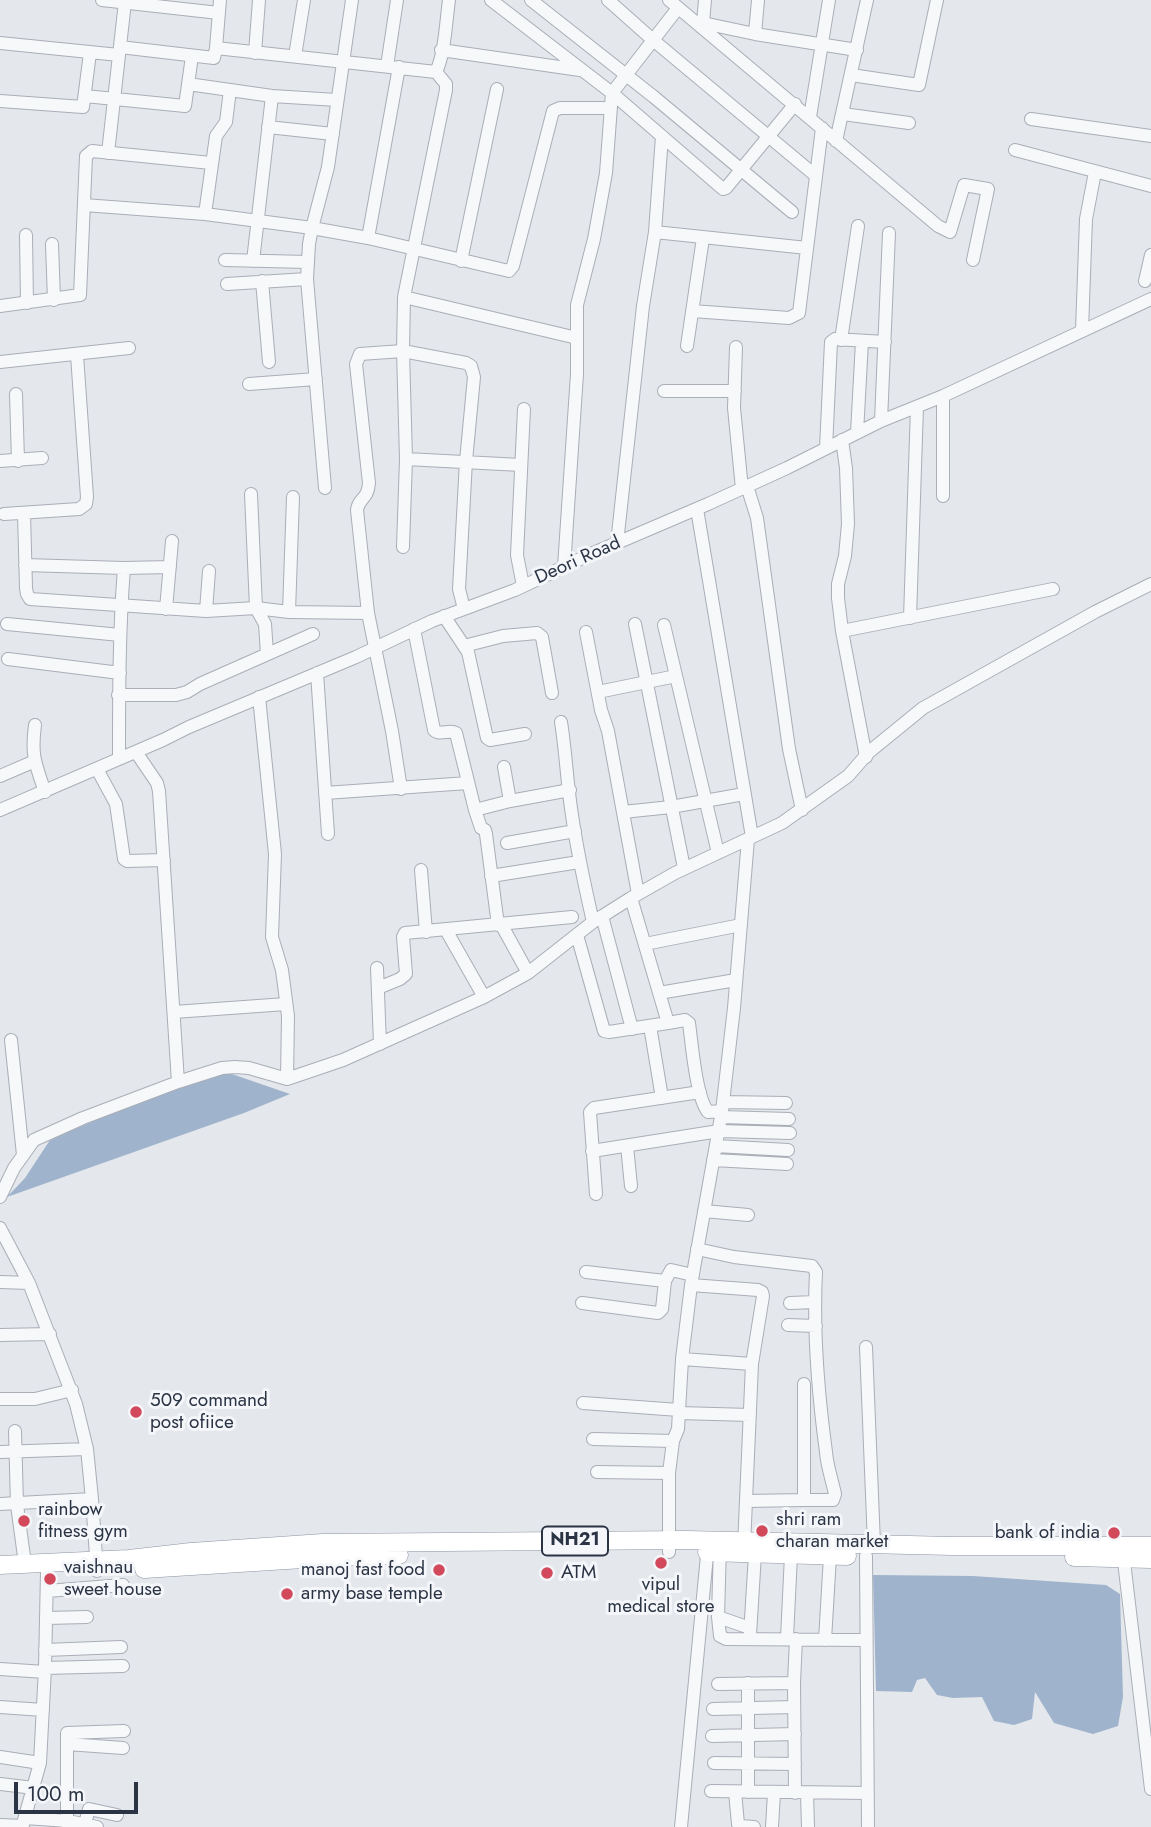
<!DOCTYPE html>
<style>
body{margin:0}
#map{position:relative;width:1151px;height:1827px;overflow:hidden;background:#e4e7ec;font-family:Jost,sans-serif}
canvas{display:block}
.scale{position:absolute;left:14px;top:1782px;width:124px;height:32px;box-sizing:border-box;border:4px solid #2b3445;border-top:0;padding-left:9px;font-size:21px;line-height:24px;white-space:nowrap;color:#2b3445;-webkit-text-stroke:5px #f4f6f9;paint-order:stroke}
</style>
<div id="map">
<canvas width="1151" height="1827"></canvas>
<div class="scale">100 m</div>
</div>
<script>
const ctx = document.querySelector('canvas').getContext('2d');
ctx.lineJoin = 'round';
function fill(path, color) { ctx.fillStyle = color; ctx.fill(path, 'evenodd'); }
function stroke(path, color, width, dash) { ctx.strokeStyle = color; ctx.lineWidth = width; ctx.lineCap = dash ? 'butt' : 'round'; ctx.setLineDash(dash || []); ctx.stroke(path); }
function drawText(font, color, halo, rows, align = 'center') {
  ctx.font = font + ' Jost,sans-serif'; ctx.lineWidth = 6; ctx.setLineDash([]); ctx.textBaseline = 'middle'; ctx.strokeStyle = halo; ctx.fillStyle = color; for (const [text, x, y, turn = 0] of rows) {
    ctx.save(); ctx.translate(x, y); ctx.rotate((+turn || 0) * Math.PI / 180); ctx.textAlign = isNaN(turn) ? turn : align; if (halo) ctx.strokeText(text, 0, 0); ctx.fillText(text, 0, 0); ctx.restore();
  }
}
fill(new Path2D(`
 M 226,1072 L 290,1094 L 244,1113 L 7,1197 L 25,1178 L 50,1140 L 109,1114 L 180,1087 Z
 M 873,1575 L 973,1576 L 1106,1585 L 1120,1594 L 1123,1697 L 1118,1726 L 1093,1734 L 1054,1723 L 1035,1692 L 1032,1719 L 1014,1725 L 994,1721 L 982,1697 L 953,1698 L 937,1695 L 925,1678 L 917,1680 L 912,1692 L 876,1691 Z`), '#9fb4cc');
const minor = new Path2D(`
 M 102,0 L 219,13
 M 491,0 L 612,93 L 723,189 L 726,188 L 795,104
 M 531,0 L 654,97 L 792,212
 M 608,0 L 653,40 L 816,176
 M 669,0 L 938,226 L 950,232 L 964,185 L 988,189 L 973,260
 M 703,23 L 755,34 L 857,50
 M 701,27 L 703,23 L 705,0
 M 755,34 L 758,0
 M 0,43 L 119,55
 M 120,47 L 214,58 L 216,48 L 220,0
 M 216,48 L 436,72 C 445,53 446,21 449,0
 M 441,50 L 580,70
 M 255,53 L 259,0
 M 295,56 L 304,0
 M 387,66 L 397,0
 M 851,75 L 919,85 L 937,0
 M 188,84 L 272,96 L 337,100
 M 85,96 L 185,106 L 192,56
 M 0,101 L 83,107 L 90,53
 M 843,114 L 909,123
 M 810,117 L 829,0
 M 1031,119 L 1151,136
 M 268,127 L 333,134
 M 836,141 L 867,0
 M 1015,150 L 1151,186
 M 108,153 L 125,2
 M 84,205 L 205,214 L 216,136 L 226,122 L 230,90
 M 205,214 L 312,228 L 368,238 L 509,271 L 513,266 L 553,111 L 560,108 L 611,108
 M 655,232 L 807,248
 M 26,235 L 27,303
 M 368,238 L 399,67
 M 52,244 L 54,300
 M 225,260 L 308,262
 M 253,261 L 272,96
 M 461,261 L 497,89
 M 262,281 L 269,362
 M 1145,281 L 1151,255
 M 227,284 L 307,279
 M 404,297 L 446,90 L 446,84 L 436,72
 M 0,306 L 80,295 L 86,156 L 92,151 L 211,163
 M 692,311 L 789,318 L 799,313 L 822,128
 M 1082,330 L 1086,219 L 1095,172
 M 841,340 L 858,226
 M 687,346 L 703,238
 M 736,347 L 734,408 L 742,489
 M 0,362 L 129,348
 M 249,384 L 316,379
 M 664,391 L 735,391
 M 16,394 L 18,461
 M 881,421 L 889,233
 M 857,433 L 862,341
 M 842,440 L 846,468 L 848,524 L 845,556 L 838,584 L 838,598 L 842,631 L 866,757
 M 826,448 L 831,342 L 835,339 L 885,342
 M 406,459 L 521,465
 M 0,461 L 42,458
 M 747,486 L 757,518 L 789,749 L 802,810
 M 325,488 L 307,279 L 309,244 L 312,228 L 328,167 L 352,0
 M 943,496 L 943,396
 M 697,509 L 752,837
 M 24,513 L 26,588 L 27,594 L 30,599 L 206,611 L 256,608 L 251,494
 M 4,514 L 79,509 L 86,504 L 87,497 L 77,355
 M 617,543 L 643,306 L 655,232 L 662,136
 M 25,565 L 124,568 C 119,631 119,695 119,759
 M 564,567 L 577,374 L 577,305 L 594,239 L 606,173 L 612,93 L 678,8
 M 124,568 L 170,567
 M 523,586 L 517,555 L 524,409
 M 256,608 L 289,612 L 368,613
 M 256,608 L 265,624 L 267,654
 M 166,609 L 172,541
 M 464,609 L 459,589 L 466,461 L 474,377 L 471,366 L 466,363 L 403,351 L 404,297 L 577,338
 M 206,611 L 209,571
 M 289,612 L 293,497
 M 444,616 L 468,652 L 487,738 L 490,740 L 525,734
 M 910,618 L 917,407
 M 7,624 L 120,635
 M 635,624 L 684,868
 M 664,625 L 718,853
 M 414,629 L 434,730 C 440,736 449,729 456,733 L 475,810 L 510,801 L 504,767
 M 842,631 L 1053,589
 M 586,632 L 601,710 L 608,731 L 638,894
 M 464,646 L 503,636 L 537,633 L 542,637 L 552,693
 M 8,659 L 120,673
 M 317,673 L 328,834
 M 598,692 L 676,676
 M 118,695 L 176,695 L 187,692 L 200,684 L 313,634
 M 259,697 L 275,854 L 272,937 L 282,970 L 288,1016 L 287,1079
 M 561,722 C 566,753 567,784 572,815 C 577,851 585,887 593,922
 M 35,725 C 31,755 35,763 45,792
 M 136,752 L 157,783 L 159,791 L 178,1082
 M 97,769 L 116,804 L 124,859 L 127,861 L 164,860
 M 0,776 L 35,761
 M 401,789 L 392,731 L 368,613 L 357,510 C 358,498 368,500 369,483 L 356,364 L 360,354 L 403,351 L 406,459 L 403,547
 M 325,793 L 468,783
 M 510,801 L 570,790
 M 0,810 L 163,740 L 189,727 L 356,657 L 432,621 L 515,590 L 591,554 L 708,504 L 787,468 L 881,421 L 943,396 L 1151,299
 M 475,810 L 481,828 L 485,830 L 486,834 L 498,925
 M 623,812 L 671,807 L 744,794
 M 507,843 L 575,831
 M 421,870 L 426,932
 M 491,876 L 579,862
 M 631,898 L 668,1023 L 685,1020 L 689,1023 C 692,1045 696,1097 708,1112 L 722,1111
 M 602,916 L 632,1029
 M 501,924 L 528,973
 M 446,930 L 484,997
 M 577,935 L 604,1031 L 609,1032 L 668,1023
 M 645,944 L 741,925
 M 377,968 L 380,1044
 M 378,988 L 400,979 L 406,974 L 403,937 L 405,933 L 572,917
 M 659,993 L 736,980
 M 174,1012 L 286,1004
 M 650,1026 L 662,1098
 M 11,1040 L 23,1155
 M 723,1102 L 786,1103
 M 721,1117 L 789,1119
 M 627,1146 L 631,1186
 M 716,1146 L 788,1150
 M 592,1151 L 719,1131 L 790,1133
 M 713,1160 L 787,1164
 M 596,1194 L 590,1112 L 594,1108 L 700,1092
 M 0,1197 L 14,1168 L 34,1140 L 83,1118 L 178,1082 L 222,1068 L 235,1067 L 249,1068 L 287,1079 L 343,1060 L 484,997 L 528,973 L 593,922 L 631,898 L 675,873 L 782,823 L 848,776 L 869,752 L 923,708 L 1095,612 L 1151,584
 M 704,1211 L 748,1215
 M 0,1228 L 29,1283 L 76,1404 L 87,1449 L 92,1499 L 97,1571
 M 697,1249 L 734,1257 L 812,1266 L 816,1272 C 813,1331 818,1393 826,1452 C 827,1466 832,1480 835,1494 L 833,1500 L 804,1500
 M 586,1272 L 665,1281
 M 0,1282 L 29,1283
 M 691,1285 L 758,1290 L 762,1292 L 763,1296 L 752,1364
 M 582,1303 L 658,1313 L 662,1309 L 665,1281 L 671,1270 L 693,1275
 M 790,1303 L 815,1302
 M 788,1325 L 816,1326
 M 0,1335 L 50,1334
 M 866,1347 L 874,1544
 M 682,1359 L 752,1364 L 744,1546
 M 0,1399 L 35,1399 L 72,1390
 M 583,1403 L 679,1410
 M 679,1413 L 750,1415
 M 15,1431 L 17,1505 L 25,1564
 M 593,1439 L 673,1441
 M 0,1452 L 87,1449
 M 597,1472 L 669,1473
 M 746,1501 L 804,1500 L 804,1384
 M 0,1504 L 92,1499
 M 720,1545 L 718,1617 L 750,1628
 M 669,1552 L 669,1473 L 673,1441 L 678,1429 L 682,1359 L 691,1285 L 722,1111 L 734,1008 L 748,839
 M 1123,1553 L 1151,1789
 M 866,1556 L 868,1827
 M 47,1591 L 123,1585
 M 718,1617 L 720,1636 L 726,1639 L 865,1640
 M 46,1618 L 87,1617
 M 750,1635 L 755,1554
 M 787,1638 L 791,1555
 M 825,1640 L 830,1556
 M 45,1650 L 121,1647
 M 45,1668 L 123,1666
 M 0,1669 L 45,1672
 M 718,1684 L 794,1683
 M 0,1707 L 43,1710
 M 713,1709 L 794,1707
 M 712,1736 L 795,1734
 M 67,1744 L 123,1748
 M 0,1757 L 40,1763
 M 714,1763 L 795,1764
 M 0,1784 L 34,1788
 M 711,1791 L 868,1793
 M 735,1792 L 738,1824 L 740,1826 L 754,1827
 M 748,1792 L 748,1683
 M 795,1793 L 794,1683 L 796,1639
 M 807,1793 L 808,1827
 M 25,1818 L 68,1821 L 97,1827
 M 0,1825 L 23,1826
 M 22,1827 L 40,1763 L 45,1668 L 47,1572
 M 67,1827 L 67,1733 L 124,1731
 M 84,1827 L 89,1809 L 117,1815
 M 681,1827 L 708,1545
 M 772,1827 L 774,1793`);
const highway = new Path2D(`
 M 707,1552 L 847,1556
 M 1074,1557 L 1151,1559
 M 0,1565 L 129,1559 L 191,1552 L 323,1543 L 687,1540 L 953,1546 L 1151,1546
 M 144,1569 L 335,1557 L 399,1555`);
stroke(minor, '#a9aeb7', 14);
stroke(highway, '#8b94a3', 19);
stroke(minor, '#f7f8fa', 12);
stroke(highway, '#fff', 18);
for (const [x, y, r, color] of [
 [136,1412,7,"#d1495b"],
 [24,1521,7,"#d1495b"],
 [762,1531,7,"#d1495b"],
 [1114,1533,7,"#d1495b"],
 [661,1563,7,"#d1495b"],
 [439,1570,7,"#d1495b"],
 [547,1573,7,"#d1495b"],
 [50,1579,7,"#d1495b"],
 [287,1594,7,"#d1495b"]
]) { const dot = new Path2D(); dot.arc(x, y, r, 0, 2 * Math.PI); ctx.fillStyle = color; ctx.fill(dot); stroke(dot, '#f4f6f9', 2.5); }
for (const [x, y, w] of [
 [575,1541,66]
]) { const box = new Path2D(); box.roundRect(x - w / 2, y - 14.5, w, 29, 5); ctx.fillStyle = '#f4f6f9'; ctx.fill(box); stroke(box, '#2b3445', 2); }
drawText('bold 18px', '#2b3445', null, [
 ["NH21",575,1541]
]);
drawText('19px', '#2b3445', '#f4f6f9', [
 ["Deori Road",578,561,-24]
]);
drawText('19px', '#2b3445', '#f4f6f9', [
 ["509 command",150,1401],
 ["post ofiice",150,1423],
 ["rainbow",38,1510],
 ["fitness gym",38,1532],
 ["shri ram",776,1520],
 ["charan market",776,1542],
 ["bank of india",1100,1533,"right"],
 ["vaishnau",64,1568],
 ["sweet house",64,1590],
 ["manoj fast food",425,1570,"right"],
 ["ATM",561,1573],
 ["vipul",661,1585,"center"],
 ["medical store",661,1607,"center"],
 ["army base temple",301,1594]
], 'left');
</script>
